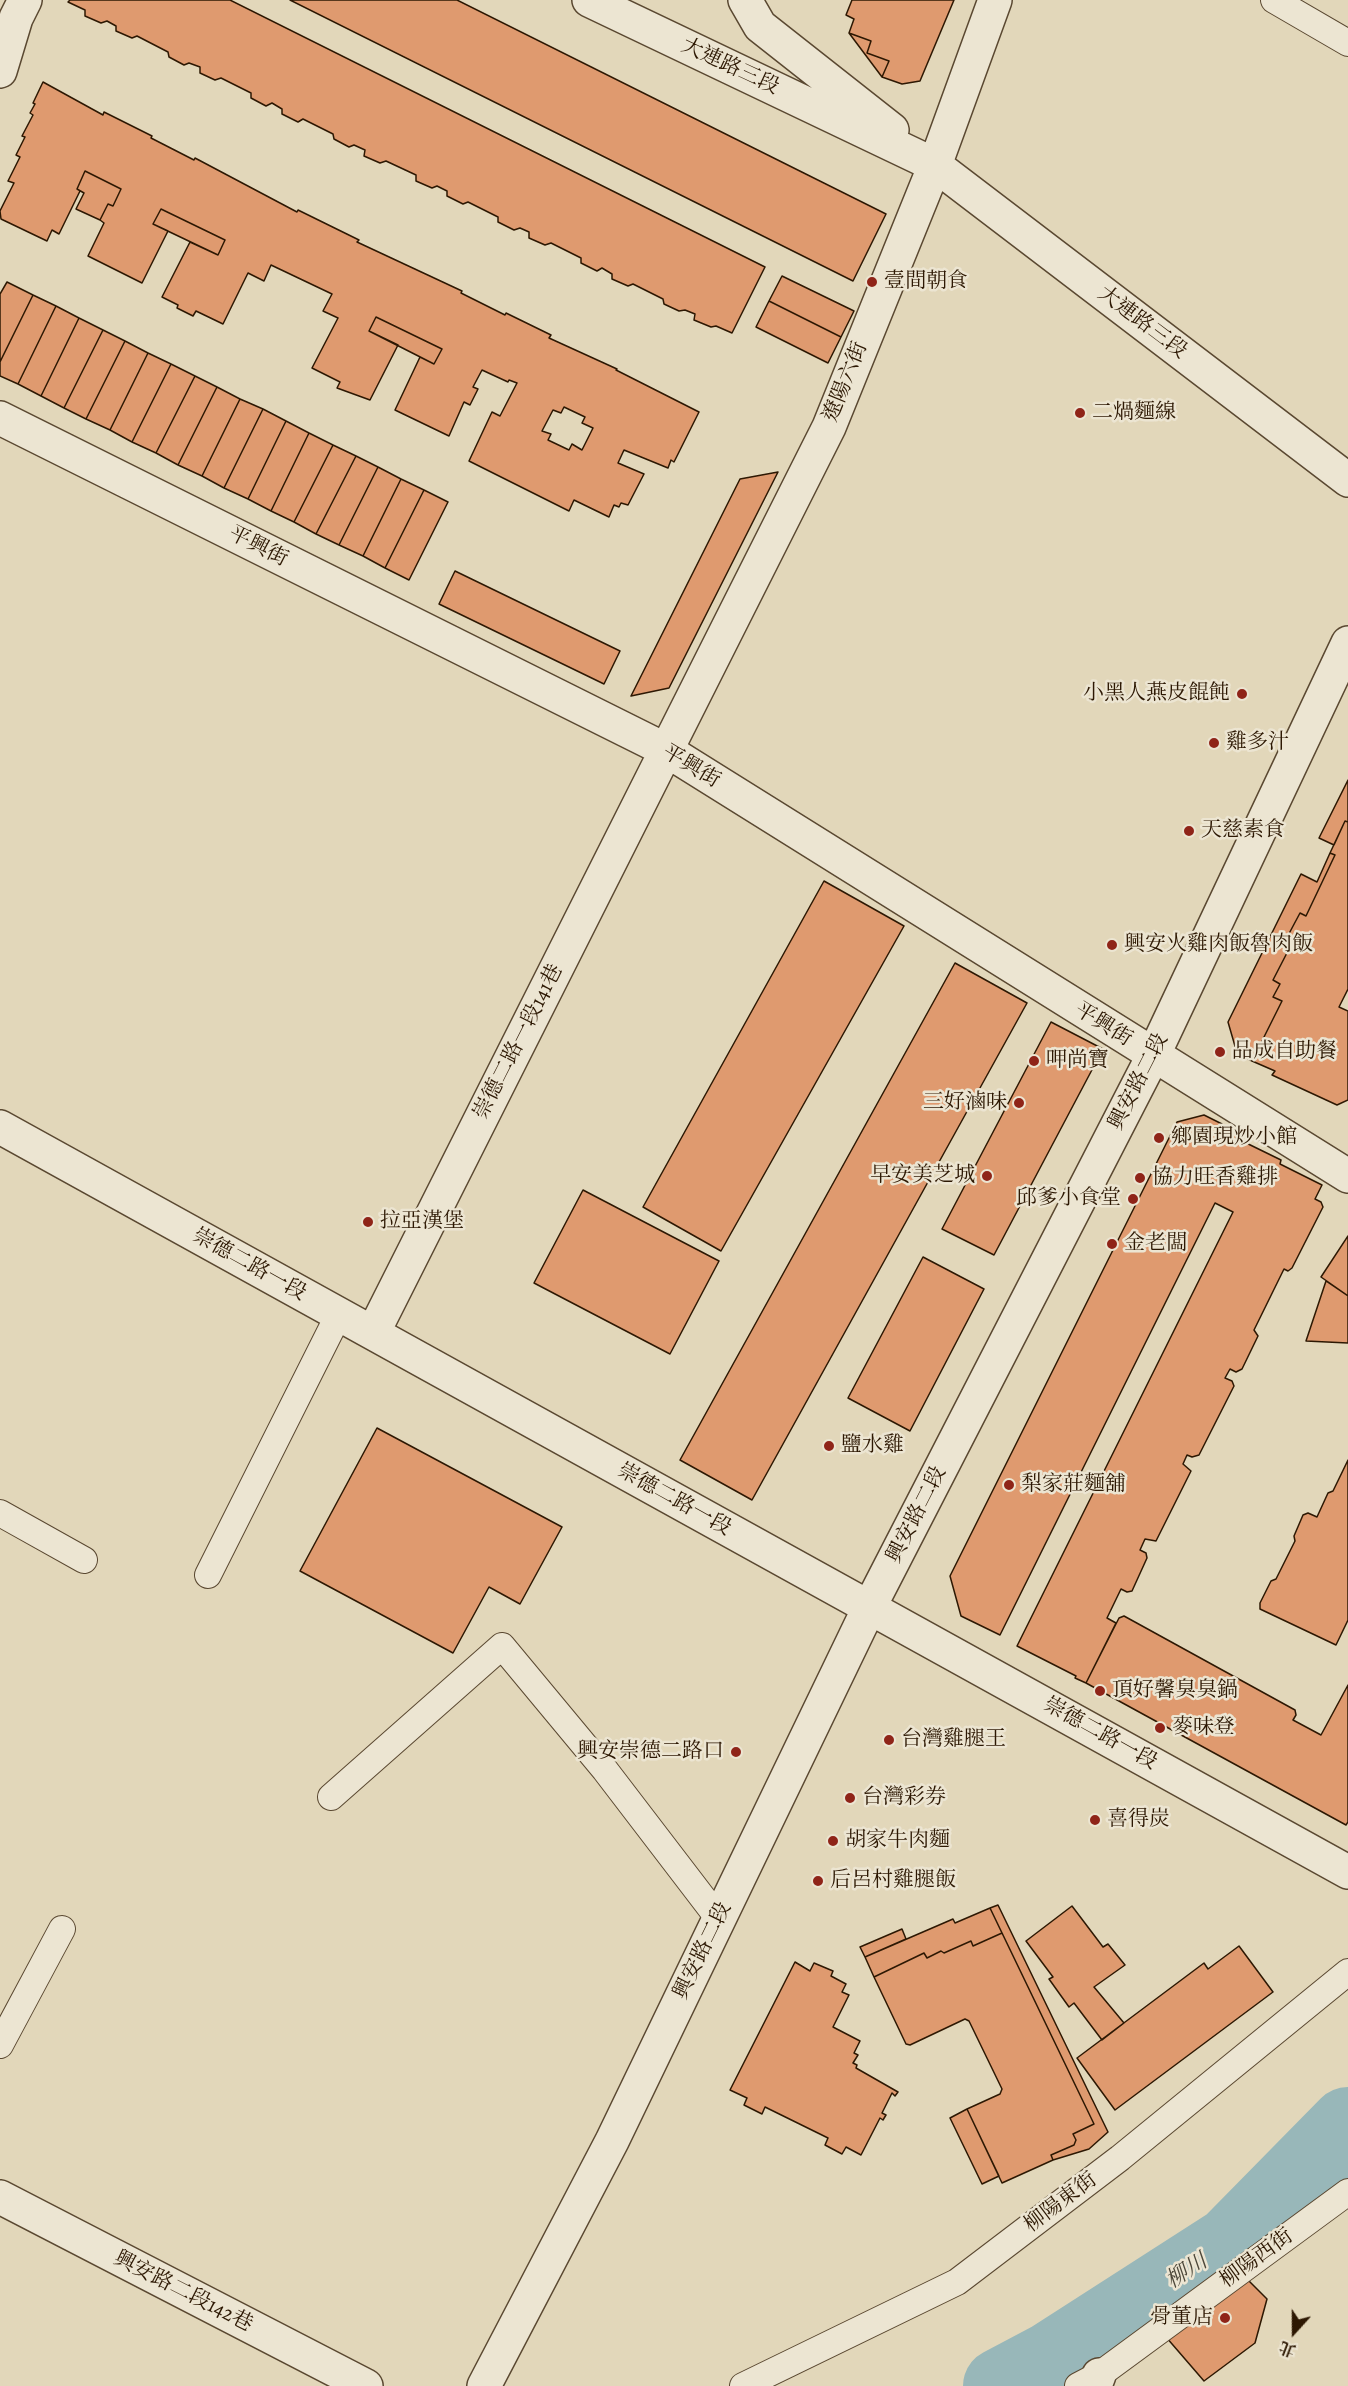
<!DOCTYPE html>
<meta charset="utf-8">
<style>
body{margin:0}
#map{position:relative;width:1348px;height:2386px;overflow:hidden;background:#e2d7ba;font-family:Alegreya,"Noto Serif TC",serif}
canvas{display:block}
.north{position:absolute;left:1264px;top:2302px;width:60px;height:60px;-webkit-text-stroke:4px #ece5d2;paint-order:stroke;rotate:201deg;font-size:16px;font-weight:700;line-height:24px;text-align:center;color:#2d1803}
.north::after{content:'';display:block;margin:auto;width:21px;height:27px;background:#2d1803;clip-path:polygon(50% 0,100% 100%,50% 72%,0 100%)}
</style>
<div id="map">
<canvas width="1348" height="2386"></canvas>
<div class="north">北</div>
</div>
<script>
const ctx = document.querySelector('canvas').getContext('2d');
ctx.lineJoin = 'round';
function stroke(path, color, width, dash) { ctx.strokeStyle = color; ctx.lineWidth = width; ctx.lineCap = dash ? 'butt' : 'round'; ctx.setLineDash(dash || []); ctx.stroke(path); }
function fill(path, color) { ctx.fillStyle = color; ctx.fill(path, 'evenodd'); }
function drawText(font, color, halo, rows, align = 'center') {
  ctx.font = font + ' Alegreya,"Noto Serif TC",serif'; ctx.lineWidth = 5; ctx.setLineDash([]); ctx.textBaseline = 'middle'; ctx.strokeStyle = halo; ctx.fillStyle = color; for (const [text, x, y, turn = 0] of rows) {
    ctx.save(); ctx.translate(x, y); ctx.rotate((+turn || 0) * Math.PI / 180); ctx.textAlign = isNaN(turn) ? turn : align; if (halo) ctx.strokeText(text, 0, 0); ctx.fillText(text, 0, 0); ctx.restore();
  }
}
stroke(new Path2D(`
 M 1001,2386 L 1052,2359 L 1231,2244 L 1348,2125`), '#98b7b9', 76);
const building = new Path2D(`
 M 70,0 L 230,0 L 765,267 L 732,333 L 716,326 L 711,327 L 694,320 L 695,314 L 685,310 L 679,311 L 664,304 L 663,299 L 633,284 L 628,286 L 612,279 L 612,274 L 602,268 L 597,271 L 581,263 L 581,258 L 551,243 L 545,245 L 529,238 L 529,232 L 520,228 L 514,230 L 498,222 L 498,217 L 468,202 L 463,204 L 447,196 L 447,191 L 437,186 L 432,188 L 416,181 L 416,175 L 386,161 L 380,163 L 364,156 L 365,150 L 354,145 L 349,147 L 334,139 L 333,134 L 303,119 L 298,122 L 282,114 L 282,109 L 272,103 L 266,106 L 251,98 L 251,93 L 221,78 L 215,80 L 200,73 L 200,67 L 189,63 L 184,65 L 169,57 L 168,52 L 137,36 L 132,38 L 116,31 L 116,26 L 107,21 L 101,23 L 85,16 L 85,10 L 68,2 Z
 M 290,0 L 457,0 L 886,214 L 853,281 Z
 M 852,0 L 954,0 L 920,81 L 902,84 L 882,77 L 889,61 L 867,53 L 871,41 L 849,33 L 854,19 L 846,15 Z
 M 849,33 L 871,41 L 867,53 L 889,61 L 882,77 Z
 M 43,82 L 103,115 L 104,112 L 152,136 L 151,138 L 194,160 L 195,158 L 297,212 L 298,210 L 359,240 L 357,242 L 462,291 L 461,293 L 505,315 L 506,313 L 551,335 L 549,338 L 617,369 L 616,370 L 699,412 L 674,462 L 671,460 L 668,468 L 624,450 L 618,463 L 644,474 L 628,505 L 621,503 L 619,507 L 614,505 L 609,517 L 574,500 L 569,511 L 469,461 L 492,412 L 500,416 L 517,383 L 509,380 L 508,382 L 482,370 L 473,387 L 478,389 L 470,405 L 464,402 L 449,436 L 395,410 L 420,357 L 434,364 L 442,349 L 376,317 L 369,331 L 398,345 L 370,400 L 337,388 L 340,382 L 312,368 L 338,318 L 323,311 L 332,294 L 271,265 L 264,281 L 248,273 L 223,324 L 196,311 L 193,316 L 177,308 L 178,305 L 162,297 L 190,242 L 218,255 L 225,240 L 161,209 L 153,224 L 168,231 L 142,283 L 88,256 L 104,223 L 100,220 L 108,204 L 113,206 L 121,189 L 85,171 L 77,189 L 80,191 L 59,234 L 52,230 L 47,241 L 1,219 L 0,211 L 14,183 L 8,181 L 20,157 L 16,155 L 25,137 L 22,136 L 33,115 L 30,113 L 35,104 L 33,103 ZM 564,407 L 585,417 L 582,423 L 593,428 L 582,450 L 572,444 L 569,450 L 548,440 L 551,434 L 542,431 L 553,410 L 561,413 Z
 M 85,171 L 121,189 L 113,206 L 108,204 L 100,220 L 76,209 L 84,193 L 77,189 Z
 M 161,209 L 225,240 L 218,255 L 153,224 Z
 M 782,276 L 854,311 L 841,337 L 769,301 Z
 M 7,282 L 33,295 L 0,362 L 0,294 Z
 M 33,295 L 56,306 L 18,384 L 0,376 L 0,362 Z
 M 769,301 L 841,337 L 828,363 L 756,327 Z
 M 56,306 L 79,318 L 41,396 L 18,384 Z
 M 376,317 L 442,349 L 434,364 L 369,331 Z
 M 79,318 L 103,330 L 64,408 L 41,396 Z
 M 103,330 L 125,341 L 86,419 L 64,408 Z
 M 125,341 L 148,353 L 110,430 L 86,419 Z
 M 148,353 L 171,364 L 132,442 L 110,430 Z
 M 171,364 L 195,376 L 156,453 L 132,442 Z
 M 195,376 L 217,387 L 178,465 L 156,453 Z
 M 217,387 L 240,399 L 202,476 L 178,465 Z
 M 240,399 L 263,409 L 224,488 L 202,476 Z
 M 263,409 L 286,421 L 248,499 L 224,488 Z
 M 286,421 L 309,433 L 271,511 L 248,499 Z
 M 309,433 L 333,445 L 294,522 L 271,511 Z
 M 333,445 L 356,456 L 316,534 L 294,522 Z
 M 356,456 L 378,467 L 339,545 L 316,534 Z
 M 378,467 L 401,479 L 363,556 L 339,545 Z
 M 778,472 L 669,688 L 631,696 L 740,479 Z
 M 401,479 L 424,490 L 385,568 L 363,556 Z
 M 424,490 L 448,502 L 409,580 L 385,568 Z
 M 455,571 L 620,651 L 604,684 L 439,604 Z
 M 1348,780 L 1348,822 L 1345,821 L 1334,845 L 1319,838 Z
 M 1345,821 L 1348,822 L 1348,989 L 1339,1007 L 1348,1011 L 1348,1100 L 1337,1105 L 1272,1075 L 1275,1071 L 1252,1061 L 1282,1001 L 1273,997 L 1280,984 L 1273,980 L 1290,947 L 1284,943 L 1300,913 L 1306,916 L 1335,855 L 1330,853 Z
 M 1330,853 L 1335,855 L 1306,916 L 1300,913 L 1284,943 L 1290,947 L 1273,980 L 1280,984 L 1273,997 L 1282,1001 L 1252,1061 L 1237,1053 L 1228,1022 L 1301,874 L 1317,882 Z
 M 824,881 L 904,926 L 721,1251 L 643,1207 Z
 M 955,963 L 1027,1003 L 752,1500 L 680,1460 Z
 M 1051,1022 L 1103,1049 L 994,1255 L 942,1229 Z
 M 1204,1115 L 1222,1124 L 1220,1127 L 1237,1135 L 1236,1138 L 1281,1160 L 1280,1164 L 1322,1185 L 1315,1199 L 1321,1202 L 1323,1207 L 1292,1268 L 1288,1271 L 1284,1269 L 1254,1330 L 1258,1336 L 1242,1369 L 1236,1372 L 1230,1369 L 1225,1378 L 1232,1381 L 1234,1386 L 1199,1455 L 1192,1457 L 1187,1455 L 1183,1464 L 1191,1471 L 1156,1541 L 1145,1539 L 1140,1550 L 1146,1553 L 1147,1558 L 1132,1591 L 1127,1592 L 1121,1589 L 1107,1618 L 1116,1623 L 1086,1683 L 1075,1678 L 1076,1676 L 1017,1646 L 1233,1212 L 1215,1203 L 1000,1635 L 961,1616 L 950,1576 L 1177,1122 Z
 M 583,1190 L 719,1261 L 670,1354 L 534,1283 Z
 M 1348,1236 L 1348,1296 L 1321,1277 Z
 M 923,1257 L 984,1289 L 910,1431 L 848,1398 Z
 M 1326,1281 L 1348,1296 L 1348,1343 L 1306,1341 Z
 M 377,1428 L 562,1527 L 520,1604 L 489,1587 L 453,1653 L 300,1571 Z
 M 1348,1460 L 1348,1620 L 1336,1645 L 1260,1609 L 1260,1603 L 1271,1581 L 1276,1579 L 1295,1541 L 1294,1536 L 1303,1515 L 1308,1513 L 1317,1517 L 1328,1493 L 1333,1491 Z
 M 1124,1616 L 1295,1710 L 1296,1715 L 1293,1720 L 1321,1735 L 1348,1685 L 1348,1822 L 1346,1825 L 1086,1683 L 1119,1618 Z
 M 998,1905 L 1108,2132 L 1089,2149 L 1053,2160 L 1051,2155 L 1074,2145 L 1076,2140 L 1073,2134 L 1094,2124 L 990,1908 Z
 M 1072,1906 L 1103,1947 L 1108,1944 L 1125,1965 L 1094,1987 L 1124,2023 L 1102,2040 L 1074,2003 L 1069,2007 L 1049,1979 L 1053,1977 L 1026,1941 Z
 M 990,1908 L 1002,1933 L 973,1946 L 971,1941 L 944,1953 L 941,1951 L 927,1958 L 924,1953 L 874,1977 L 865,1957 L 953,1919 L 955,1923 Z
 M 902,1929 L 906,1939 L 865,1957 L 860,1947 Z
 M 1002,1933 L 1094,2124 L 1073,2134 L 1076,2140 L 1074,2145 L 1051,2155 L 1053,2160 L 1002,2183 L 967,2109 L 1000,2094 L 1002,2089 L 969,2021 L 965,2019 L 910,2045 L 906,2044 L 874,1977 L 924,1953 L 927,1958 L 941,1951 L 944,1953 L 971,1941 L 973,1946 Z
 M 1239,1946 L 1273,1992 L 1115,2110 L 1077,2058 L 1204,1963 L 1208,1969 Z
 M 795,1962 L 810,1971 L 814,1963 L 833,1971 L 831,1976 L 846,1984 L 842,1992 L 849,1995 L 833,2027 L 860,2041 L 854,2053 L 858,2055 L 853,2063 L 857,2065 L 856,2068 L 898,2092 L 895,2096 L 892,2093 L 882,2113 L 886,2115 L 883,2120 L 880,2118 L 861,2155 L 846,2147 L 842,2154 L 825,2145 L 828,2138 L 765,2107 L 762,2114 L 744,2105 L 747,2098 L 730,2090 Z
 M 967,2109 L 999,2176 L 982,2184 L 950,2118 Z
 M 1240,2272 L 1267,2299 L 1255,2343 L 1204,2381 L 1166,2337 Z`);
fill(building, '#df9a6f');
stroke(building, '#2d1803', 1.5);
const service = new Path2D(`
 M 1274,0 L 1348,43
 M 0,1513 L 84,1560
 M 208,1575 L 339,1314
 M 331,1797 L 502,1646 L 605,1770 L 719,1919
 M 0,2045 L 62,1929
 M 743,2386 L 957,2282 L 1120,2158 L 1348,1972
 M 1078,2386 L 1099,2375 L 1348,2192`);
const minor = new Path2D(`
 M 589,0 L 935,165 L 1348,480
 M 745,0 L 760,26 L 892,130
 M 0,71 L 16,18 L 25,0
 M 0,418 L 666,750 L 1348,1176
 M 0,1127 L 1348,1872
 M 373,1333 L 829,427 L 935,165 L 995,0
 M 0,2197 L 366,2386
 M 484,2386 L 612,2141 L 869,1608 L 1153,1056 L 1348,643
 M 1095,2386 L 1099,2375`);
stroke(service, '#5a4831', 28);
stroke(minor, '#5a4831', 36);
stroke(service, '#ece5d2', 26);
stroke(minor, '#ece5d2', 33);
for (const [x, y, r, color] of [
 [872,282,6,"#8f2418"],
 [1080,413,6,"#8f2418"],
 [1242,694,6,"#8f2418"],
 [1214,743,6,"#8f2418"],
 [1189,831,6,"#8f2418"],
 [1112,945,6,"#8f2418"],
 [1220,1052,6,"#8f2418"],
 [1034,1061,6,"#8f2418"],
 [1019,1103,6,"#8f2418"],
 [1159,1138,6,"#8f2418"],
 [987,1176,6,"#8f2418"],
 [1140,1178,6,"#8f2418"],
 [1133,1199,6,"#8f2418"],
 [368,1222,6,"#8f2418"],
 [1112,1244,6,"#8f2418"],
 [829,1446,6,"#8f2418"],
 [1009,1485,6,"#8f2418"],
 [1100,1691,6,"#8f2418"],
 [1160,1728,6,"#8f2418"],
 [889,1740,6,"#8f2418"],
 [736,1752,6,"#8f2418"],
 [850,1798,6,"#8f2418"],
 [1095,1820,6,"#8f2418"],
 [833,1841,6,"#8f2418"],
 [818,1881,6,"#8f2418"],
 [1225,2318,6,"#8f2418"]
]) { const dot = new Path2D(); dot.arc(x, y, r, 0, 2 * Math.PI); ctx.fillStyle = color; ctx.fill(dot); stroke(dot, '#ece5d2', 2); }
drawText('21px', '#2d1803', '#ece5d2', [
 ["大連路三段",730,67,25],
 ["大連路三段",1142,323,37],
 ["遼陽六街",846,382,-68],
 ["平興街",258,547,27],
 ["平興街",691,767,31],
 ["平興街",1103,1025,32],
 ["崇德二路一段141巷",519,1042,-63],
 ["興安路二段",1139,1082,-63],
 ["崇德二路一段",249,1265,29],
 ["崇德二路一段",674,1500,29],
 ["興安路二段",917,1515,-63],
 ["崇德二路一段",1100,1734,29],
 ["興安路二段",703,1951,-64],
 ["柳陽東街",1061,2203,-37],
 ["柳陽西街",1257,2259,-36],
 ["興安路二段142巷",183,2292,27]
]);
drawText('21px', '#2d1803', '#ece5d2', [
 ["壹間朝食",884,282],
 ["二煱麵線",1092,413],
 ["小黑人燕皮餛飩",1230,694,"right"],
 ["雞多汁",1226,743],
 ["天慈素食",1201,831],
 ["興安火雞肉飯魯肉飯",1124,945],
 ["品成自助餐",1232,1052],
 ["呷尚寶",1046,1061],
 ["三好滷味",1007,1103,"right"],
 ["鄉園現炒小館",1171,1138],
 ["早安美芝城",975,1176,"right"],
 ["協力旺香雞排",1152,1178],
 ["邱爹小食堂",1121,1199,"right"],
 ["拉亞漢堡",380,1222],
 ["金老闆",1124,1244],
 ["鹽水雞",841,1446],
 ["梨家莊麵舖",1021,1485],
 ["頂好馨臭臭鍋",1112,1691],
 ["麥味登",1172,1728],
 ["台灣雞腿王",901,1740],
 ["興安崇德二路口",724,1752,"right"],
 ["台灣彩券",862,1798],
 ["喜得炭",1107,1820],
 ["胡家牛肉麵",845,1841],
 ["后呂村雞腿飯",830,1881],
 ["骨董店",1213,2318,"right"]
], 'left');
drawText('italic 22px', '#4d483a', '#ece5d2', [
 ["柳川",1187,2272,-33]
]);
</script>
